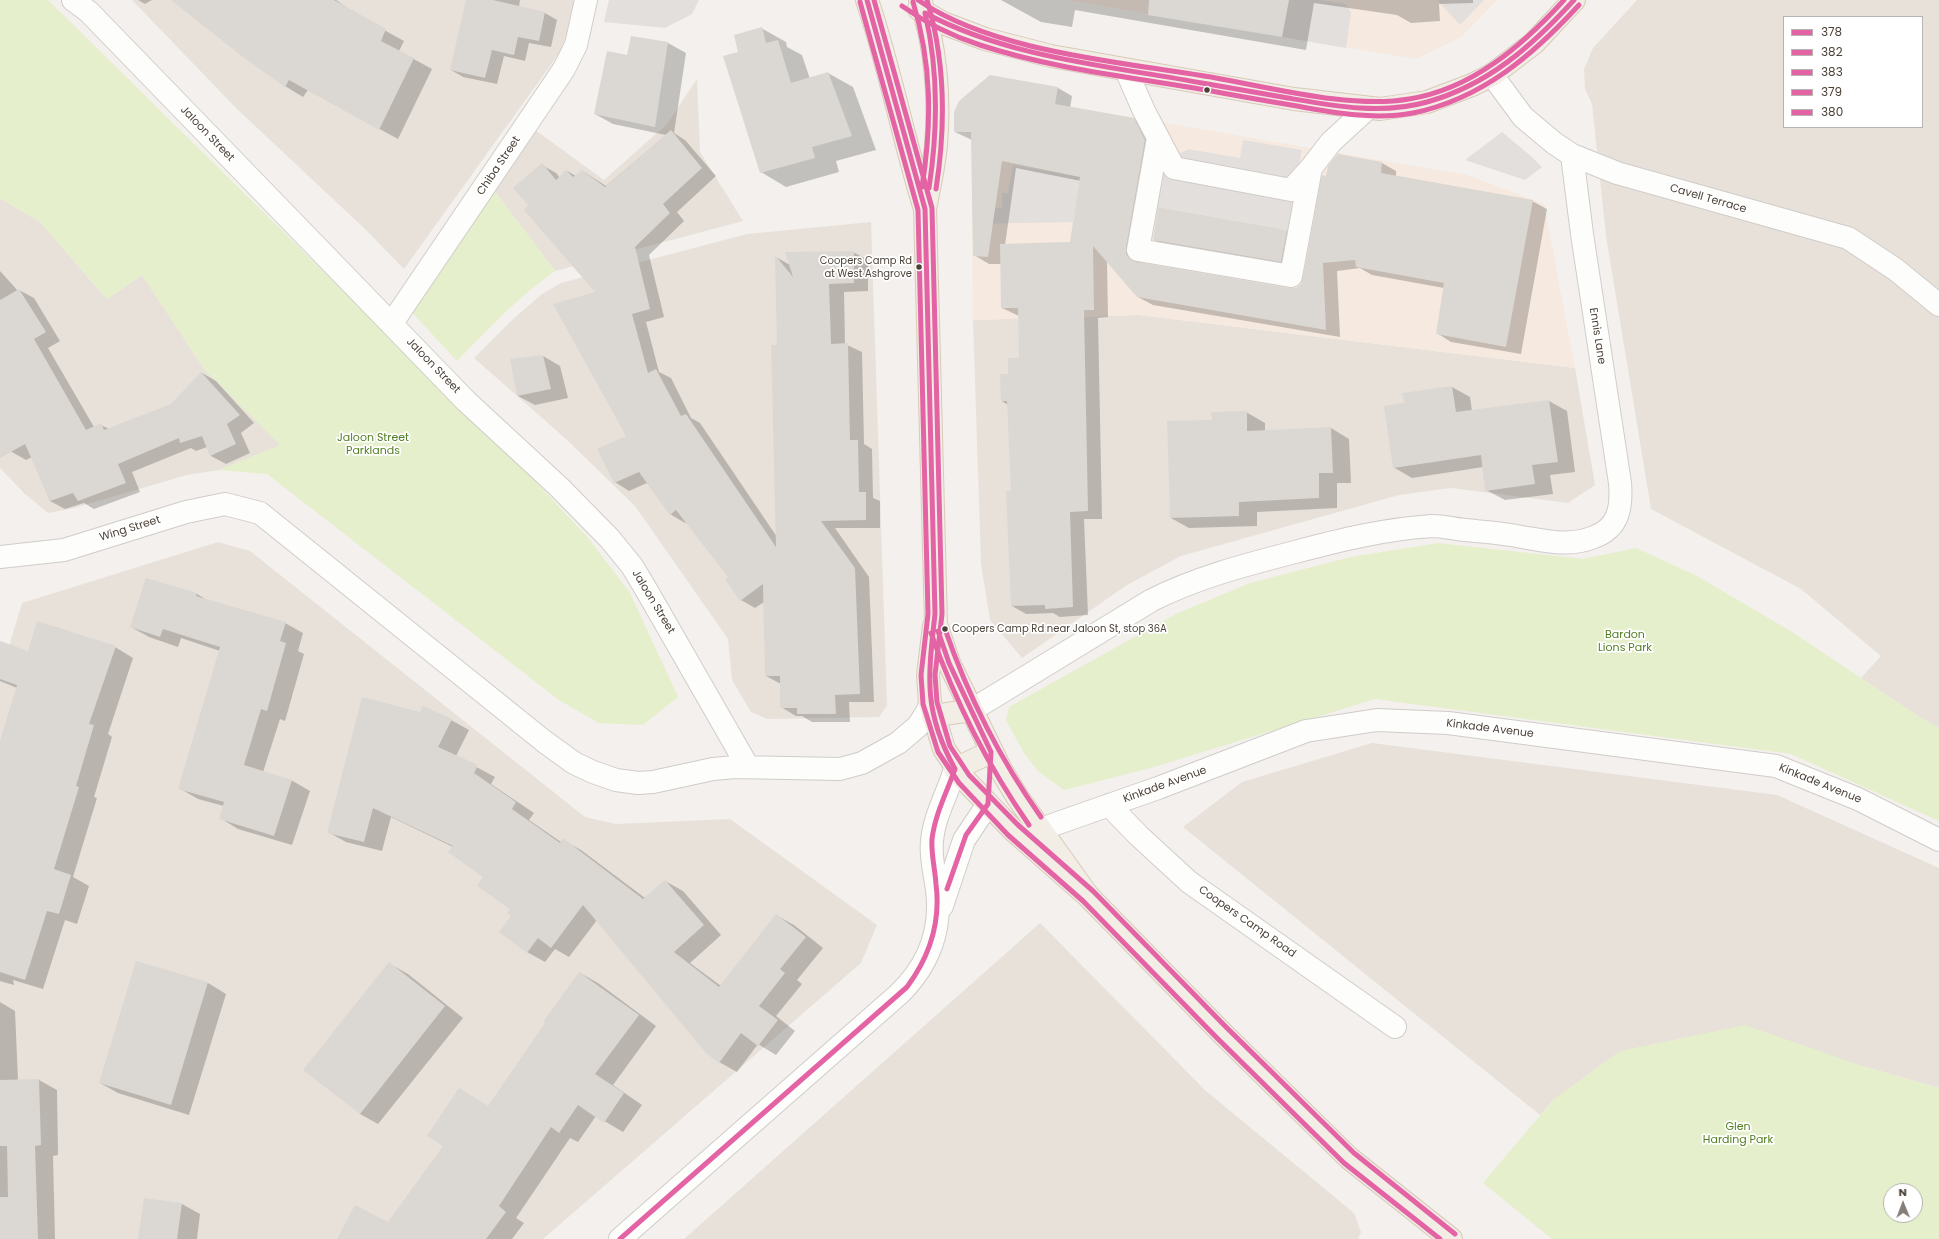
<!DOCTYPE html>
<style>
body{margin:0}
#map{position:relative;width:1939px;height:1239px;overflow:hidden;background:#f3f0ed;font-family:Poppins,sans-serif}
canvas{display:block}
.legend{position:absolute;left:1783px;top:16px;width:140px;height:112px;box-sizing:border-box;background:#fff;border:1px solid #b7b3af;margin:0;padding:5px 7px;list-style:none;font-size:12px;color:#4b4137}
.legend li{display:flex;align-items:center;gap:8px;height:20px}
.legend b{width:20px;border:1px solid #b7b3af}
.north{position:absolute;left:1883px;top:1183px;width:40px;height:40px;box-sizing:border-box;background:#fff;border:1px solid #b7b3af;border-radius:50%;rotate:359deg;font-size:11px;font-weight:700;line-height:16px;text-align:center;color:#4b4137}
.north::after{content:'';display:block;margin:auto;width:14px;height:18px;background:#867e77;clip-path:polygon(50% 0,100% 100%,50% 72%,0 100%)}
</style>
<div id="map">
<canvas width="1939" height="1239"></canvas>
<ul class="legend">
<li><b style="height:5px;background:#e463a4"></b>378</li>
<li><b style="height:5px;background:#e463a4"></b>382</li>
<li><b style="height:5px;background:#e463a4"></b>383</li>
<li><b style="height:5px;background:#e463a4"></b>379</li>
<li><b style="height:5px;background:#e463a4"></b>380</li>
</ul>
<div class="north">N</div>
</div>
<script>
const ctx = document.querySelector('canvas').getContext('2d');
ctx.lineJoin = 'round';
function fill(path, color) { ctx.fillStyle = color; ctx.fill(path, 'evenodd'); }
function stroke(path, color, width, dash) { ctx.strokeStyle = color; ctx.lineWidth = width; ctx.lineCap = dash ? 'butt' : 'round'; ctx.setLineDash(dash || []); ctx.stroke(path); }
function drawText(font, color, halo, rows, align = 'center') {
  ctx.font = font + ' Poppins,sans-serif'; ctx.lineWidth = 3.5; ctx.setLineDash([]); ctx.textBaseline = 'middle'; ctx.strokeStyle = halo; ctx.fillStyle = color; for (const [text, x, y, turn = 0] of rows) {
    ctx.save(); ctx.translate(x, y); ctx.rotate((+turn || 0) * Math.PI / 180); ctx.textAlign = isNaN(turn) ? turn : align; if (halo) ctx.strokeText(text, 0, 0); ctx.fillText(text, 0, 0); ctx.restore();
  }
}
fill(new Path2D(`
 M 132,0 L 576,0 L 570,25 L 560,52 L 404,269 L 366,230 L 236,108 Z
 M 1637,0 L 1939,0 L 1939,728 L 1918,716 L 1861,678 L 1881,656 L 1801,589 L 1651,509 L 1606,236 L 1592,104 L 1585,89 L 1584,69 L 1593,48 ZM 1784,17 L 1922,17 L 1922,127 L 1784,127 Z
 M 697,79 L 700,152 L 743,221 L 555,271 L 490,185 L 531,127 L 604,180 L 667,124 Z
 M 0,198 L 40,222 L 107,299 L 142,275 L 205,370 L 281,445 L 219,470 L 187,475 L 74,508 L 48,513 L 25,494 L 0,468 Z
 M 871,222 L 887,706 L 879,717 L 767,719 L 751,712 L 732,680 L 728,639 L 635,506 L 566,439 L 474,358 L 511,321 L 542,294 L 561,283 L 747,234 Z
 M 1139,315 L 1575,368 L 1595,485 L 1568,503 L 1451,488 L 1399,495 L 1181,556 L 1127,585 L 1022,658 L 990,620 L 981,564 L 973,320 Z
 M 218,542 L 250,551 L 585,817 L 616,824 L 730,819 L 877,925 L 861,963 L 543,1239 L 0,1239 L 0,676 L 22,603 Z
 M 1372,743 L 1777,795 L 1939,868 L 1939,1088 L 1862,1066 L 1554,1099 L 1540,1115 L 1183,827 L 1242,782 Z
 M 1040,923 L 1206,1091 L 1354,1213 L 1361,1232 L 1358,1239 L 684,1239 Z`), '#e8e1da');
fill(new Path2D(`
 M 1065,0 L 1497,0 L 1461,37 L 1416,59 Z
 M 1055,104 L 1467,175 L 1544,204 L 1575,368 L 1139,315 L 973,320 L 971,116 Z`), '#f6e9df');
fill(new Path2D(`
 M 0,0 L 48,0 L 523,468 L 589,539 L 630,593 L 678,697 L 643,725 L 599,723 L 559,700 L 267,474 L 219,470 L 280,445 L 205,370 L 142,275 L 107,299 L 40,222 L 0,198 Z
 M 490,185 L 555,271 C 518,297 488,329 457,361 L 407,307 Z
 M 1438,543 L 1583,559 L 1636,548 L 1697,576 L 1792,632 L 1918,716 L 1939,728 L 1939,821 L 1791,754 L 1375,699 L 1151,768 L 1064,790 L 1038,771 L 1024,753 L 1006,720 L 1009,707 L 1176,614 L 1250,583 L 1351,557 Z
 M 1745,1025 L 1862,1066 L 1939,1088 L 1939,1239 L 1552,1239 L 1483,1183 L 1554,1099 L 1620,1051 ZM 1891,1191 L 1915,1191 L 1915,1215 L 1891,1215 Z`), '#e5efcb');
fill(new Path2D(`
 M 609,0 L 699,0 L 692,14 L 665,28 L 604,22 Z
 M 1289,0 L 1321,0 L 1346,4 L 1351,12 L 1346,48 L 1282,37 Z
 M 1439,0 L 1484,0 L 1460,25 L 1438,1 Z
 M 1502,132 L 1532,157 L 1542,167 L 1525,180 L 1465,160 Z
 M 1243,140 L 1302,150 L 1297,175 L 1293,231 L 1153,206 L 1160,166 L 1188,149 L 1240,158 Z
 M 1013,165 L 1080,177 L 1073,222 L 973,224 L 972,208 L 1002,208 L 1002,193 L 1008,193 Z`), '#e3dfdc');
fill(new Path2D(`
 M 138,0 L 152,0 L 145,4 Z
 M 177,0 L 336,0 L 357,15 L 404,41 L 399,51 L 432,69 L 398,139 L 308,90 L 303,97 L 285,86 Z
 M 467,0 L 520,0 L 519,7 L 545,13 L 557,20 L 551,47 L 529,43 L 525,61 L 504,56 L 497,84 L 463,77 L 451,70 Z
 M 1001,0 L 1473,0 L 1473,3 L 1439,4 L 1440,21 L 1411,23 L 1397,15 L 1314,3 L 1306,50 L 1075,10 L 1072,27 L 1041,22 Z
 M 761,28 L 786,42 L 787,47 L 802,55 L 810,79 L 828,73 L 853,87 L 876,150 L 836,161 L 839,172 L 786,187 L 761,172 L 739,53 Z
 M 668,43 L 686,53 L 674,133 L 685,140 L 716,176 L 677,212 L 684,221 L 649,255 L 664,317 L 646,322 L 659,372 L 671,378 L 691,418 L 700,423 L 777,537 L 778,346 L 776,257 L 790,265 L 853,252 L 868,260 L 868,291 L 844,292 L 845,344 L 862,352 L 864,444 L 872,449 L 873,498 L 880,501 L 880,528 L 835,528 L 869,577 L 874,702 L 849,702 L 850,722 L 812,722 L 802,716 L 796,716 L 781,707 L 781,684 L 766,676 L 764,602 L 755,608 L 741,600 L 729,577 L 686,522 L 685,523 L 670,514 L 647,483 L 629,491 L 615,482 L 627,436 L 597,293 L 530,205 L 542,165 L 556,173 L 560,178 L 567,171 L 576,176 L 583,171 L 606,186 L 666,135 L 613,124 L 595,114 L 628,57 Z
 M 1058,88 L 1072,96 L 1070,108 L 1133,119 L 1148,127 L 1140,263 L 1289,289 L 1296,289 L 1302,284 L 1327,177 L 1338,155 L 1382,163 L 1396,171 L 1396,176 L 1532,201 L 1547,209 L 1521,354 L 1451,342 L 1437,333 L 1444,288 L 1372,275 L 1360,268 L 1337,271 L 1340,337 L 1153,305 L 1138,297 L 1107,261 L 1108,317 L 1098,318 L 1102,519 L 1084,519 L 1088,615 L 1060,617 L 1053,613 L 1026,614 L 1012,606 L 1012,492 L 1008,405 L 1002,401 L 1020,358 L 1019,316 L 1002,308 L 1002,264 L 989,264 L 974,255 L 972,140 L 955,132 ZM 1016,168 L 1081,181 L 1071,243 L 1005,245 Z
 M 1286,231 L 1295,236 L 1290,266 L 1162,244 L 1154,239 Z
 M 0,271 L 18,291 L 19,290 L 34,298 L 60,341 L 48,348 L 94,427 L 101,425 L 109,429 L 172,405 L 202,373 L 216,381 L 254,423 L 241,433 L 250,453 L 226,464 L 211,456 L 207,447 L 196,451 L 191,448 L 132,472 L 140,492 L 94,509 L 84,503 L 65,509 L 50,501 L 32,457 L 26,460 L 12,452 L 0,431 Z
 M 543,356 L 560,366 L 568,398 L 535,405 L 518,396 L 511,360 Z
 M 1452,387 L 1470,397 L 1472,411 L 1549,401 L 1567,411 L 1575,472 L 1550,475 L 1553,494 L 1505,500 L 1486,490 L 1483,467 L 1412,478 L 1393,467 L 1405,404 Z
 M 1246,412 L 1265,423 L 1265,431 L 1331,428 L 1349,439 L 1351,483 L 1337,483 L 1337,508 L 1257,512 L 1257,526 L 1189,528 L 1171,518 L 1213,421 Z
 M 146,579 L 197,594 L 207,600 L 285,623 L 303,633 L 298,651 L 304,654 L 285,721 L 280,719 L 263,772 L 291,780 L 310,791 L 292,845 L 238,829 L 220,818 L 224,806 L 198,799 L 179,788 L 220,651 L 181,638 L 178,647 L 149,637 L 131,627 Z
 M 0,642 L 28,652 L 115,647 L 133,658 L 108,734 L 112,737 L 94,797 L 97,798 L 73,877 L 89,886 L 77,924 L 65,920 L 43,989 L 13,980 L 14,985 L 0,981 L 0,747 L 17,688 L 0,681 Z
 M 451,720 L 469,730 L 456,756 L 495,777 L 491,784 L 534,813 L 529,820 L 561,842 L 563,840 L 581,850 L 645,898 L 665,881 L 683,891 L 721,935 L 690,963 L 721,986 L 776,915 L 794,925 L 823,948 L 797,980 L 802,984 L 776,1016 L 795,1031 L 776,1055 L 758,1044 L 737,1072 L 719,1062 L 597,920 L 569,957 L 555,949 L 545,962 L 527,952 L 511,909 L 485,877 L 453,847 L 391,817 L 382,851 L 346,842 L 328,832 Z
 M 137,962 L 208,983 L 226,994 L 189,1115 L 118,1093 L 100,1083 Z
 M 390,964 L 408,974 L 463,1018 L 378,1124 L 360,1114 Z
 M 580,973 L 598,983 L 656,1026 L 613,1085 L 642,1105 L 623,1132 L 596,1116 L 578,1142 L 570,1138 L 516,1218 L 524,1223 L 512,1239 L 338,1239 L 388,1224 L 444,1146 L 460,1089 L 489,1107 Z
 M 0,1002 L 15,1011 L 18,1080 L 39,1080 L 57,1090 L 58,1155 L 53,1156 L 55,1239 L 0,1239 Z
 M 182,1204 L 200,1214 L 197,1239 L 139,1239 Z`), '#0003');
fill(new Path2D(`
 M 171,0 L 334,0 L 386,29 L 381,41 L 414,58 L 379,130 L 289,80 L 285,87 L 243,57 Z
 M 466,0 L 493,0 L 545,12 L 539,41 L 518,37 L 514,55 L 492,50 L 485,78 L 450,70 Z
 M 1149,0 L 1289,0 L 1282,37 L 1148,15 Z
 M 762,27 L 766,43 L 778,40 L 791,83 L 828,72 L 852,136 L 812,147 L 815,158 L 760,173 L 723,56 L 738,52 L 734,35 Z
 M 631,36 L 668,42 L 655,127 L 594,114 L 607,51 L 627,55 Z
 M 990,75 L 1058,87 L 1055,104 L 1134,118 L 1145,140 L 1126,248 L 1126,254 L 1130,259 L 1136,262 L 1289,288 L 1296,288 L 1301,284 L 1303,278 L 1322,175 L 1326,176 L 1328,166 L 1338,154 L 1382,162 L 1381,173 L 1533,200 L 1506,347 L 1436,334 L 1444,283 L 1356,267 L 1355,260 L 1323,263 L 1326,330 L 1137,297 L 1093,246 L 1094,310 L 1084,310 L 1088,511 L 1070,512 L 1073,607 L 1045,609 L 1045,605 L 1011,606 L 1006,491 L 1011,491 L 1007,401 L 1001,401 L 1000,374 L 1008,374 L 1008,358 L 1019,358 L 1018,308 L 1001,308 L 1000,244 L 1070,242 L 1080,177 L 1002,161 L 988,257 L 973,256 L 971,132 L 954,132 L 954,112 L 959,101 Z
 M 671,130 L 702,168 L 663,204 L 670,213 L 635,247 L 650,309 L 632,314 L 648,373 L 656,369 L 681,416 L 686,414 L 776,547 L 771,345 L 777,345 L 775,255 L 793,277 L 785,252 L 854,251 L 854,283 L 829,284 L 831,344 L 848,343 L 850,440 L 858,440 L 859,492 L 866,492 L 866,520 L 821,521 L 855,568 L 860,694 L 835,695 L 836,714 L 797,714 L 797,708 L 780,708 L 780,676 L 765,676 L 763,584 L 740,601 L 725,579 L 728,577 L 676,510 L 670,515 L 639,472 L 614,483 L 597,449 L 626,436 L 553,304 L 595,292 L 524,210 L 528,205 L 513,188 L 542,163 L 556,180 L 566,170 L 573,177 L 582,170 L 605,187 Z
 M 1158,207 L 1287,230 L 1281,262 L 1153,240 Z
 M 19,289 L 46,332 L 34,339 L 86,430 L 101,423 L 104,430 L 171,404 L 201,372 L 240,415 L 227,424 L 236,444 L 210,456 L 202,436 L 180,443 L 179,438 L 118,464 L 126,483 L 78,501 L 73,493 L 50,501 L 25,444 L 0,458 L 0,300 Z
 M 543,355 L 551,389 L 517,396 L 510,359 Z
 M 1452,386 L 1456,412 L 1549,400 L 1558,462 L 1532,465 L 1535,484 L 1485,491 L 1481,455 L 1393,468 L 1384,406 L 1404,403 L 1402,393 Z
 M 1247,411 L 1247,431 L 1331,427 L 1333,473 L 1319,473 L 1319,498 L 1239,502 L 1239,516 L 1170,518 L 1167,421 L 1212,420 L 1211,412 Z
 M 146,578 L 197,593 L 196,596 L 286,622 L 280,641 L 286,643 L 267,711 L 261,709 L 244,765 L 292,780 L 274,836 L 219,819 L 224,802 L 178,789 L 220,647 L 163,629 L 160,637 L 130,627 Z
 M 37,621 L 116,646 L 89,724 L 94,725 L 76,786 L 79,787 L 54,869 L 71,875 L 59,914 L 47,911 L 25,980 L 0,972 L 0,741 L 17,685 L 0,679 L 0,641 L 28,651 Z
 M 362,697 L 420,712 L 423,706 L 452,719 L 438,747 L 478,765 L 474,773 L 516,802 L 512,809 L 560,843 L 563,838 L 643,899 L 665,880 L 704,925 L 674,952 L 719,987 L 776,914 L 806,937 L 780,969 L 785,973 L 759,1006 L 778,1020 L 758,1046 L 741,1033 L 719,1063 L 706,1053 L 583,905 L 551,948 L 538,938 L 527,953 L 499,932 L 511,916 L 507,913 L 510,909 L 477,886 L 483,877 L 448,852 L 453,846 L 373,808 L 364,842 L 327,833 Z
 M 136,961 L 208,982 L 171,1105 L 99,1083 Z
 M 389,962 L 445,1006 L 360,1114 L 303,1070 Z
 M 579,972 L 639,1015 L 595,1074 L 624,1093 L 604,1123 L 578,1105 L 559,1133 L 551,1127 L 499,1206 L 506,1212 L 486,1239 L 337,1239 L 355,1205 L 388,1222 L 443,1146 L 427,1136 L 459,1088 L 488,1106 L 545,1023 L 543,1022 Z
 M 39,1079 L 41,1145 L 35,1146 L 38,1239 L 0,1239 L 0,1197 L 8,1197 L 7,1146 L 0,1146 L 0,1080 Z
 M 144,1198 L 182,1203 L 177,1239 L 138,1239 Z`), '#dbd7d3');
const minor = new Path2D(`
 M 73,0 L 89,12 L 466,401 L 559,487 L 610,539 L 632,566 L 647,591 L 748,767
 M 1126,70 L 1144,111 L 1174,168 L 1291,190 L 1311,168 L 1331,142 L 1367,109
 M 1492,75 L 1523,117 L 1554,143 L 1572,155 L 1617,173 L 1848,238 L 1895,269 L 1939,305
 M 1158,138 L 1138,250 L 1291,276 L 1311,168
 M 392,323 L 564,69 L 576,45 L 586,0
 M 0,557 L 64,550 L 186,512 L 225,504 L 260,513 L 545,742 L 574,763 L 593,772 L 616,780 L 638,783 L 653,782 L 713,769 L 735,767 L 840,769 L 862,763 L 898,743 L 918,726 L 928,710 L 930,703
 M 972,710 L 1152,600 C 1198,577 1245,565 1295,552 C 1340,540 1385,529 1432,526 C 1443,526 1454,529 1465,530 C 1484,532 1503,533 1522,537 C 1547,541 1570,547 1594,537 C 1619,528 1622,507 1620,483 L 1582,234 L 1572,155
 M 1109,805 L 1139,836 L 1189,882 L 1395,1027
 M 1041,829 L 1158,788 L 1306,731 L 1377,720 L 1448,723 L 1776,766 L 1858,799 L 1939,840
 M 942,906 L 964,840 L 988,804
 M 620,1239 L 899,994 C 928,966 942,930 937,890 C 935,874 930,857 932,841 C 934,816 948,793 955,769`);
const major = new Path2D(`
 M 867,0 C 890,68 903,138 924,206
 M 920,0 C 936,44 940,99 936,145 C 934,167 929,188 925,209 L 936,624 L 949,663 L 1001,770 L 1018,798 L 1088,896
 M 919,9 L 943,23 L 985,39 L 1051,56 L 1294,99 L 1380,109 L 1427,102 L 1472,85 L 1492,75 L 1534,43 L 1574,0
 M 934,626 L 928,675 L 930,703 L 944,749 L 964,779 L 1013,830 L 1088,896 L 1221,1032 L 1349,1158 L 1451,1239
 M 933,716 L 972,710
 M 955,769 L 991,752`);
stroke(minor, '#d0ccc9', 24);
stroke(major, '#d8cab8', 24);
stroke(minor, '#fdfdfc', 22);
stroke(major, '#f2ede5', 22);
stroke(new Path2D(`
 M 925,13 C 939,72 938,129 929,188
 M 925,13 C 1009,58 1110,66 1202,83 C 1231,88 1260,93 1288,98 C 1334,106 1381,115 1427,102 C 1488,85 1532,46 1574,0
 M 938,631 L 949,663 L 991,752 L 988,804 L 966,835 L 947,889
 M 620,1239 L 907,987 C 930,956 941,923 936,884 C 935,869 931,854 932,839 C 935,814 947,792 955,769 C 923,711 928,677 935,614 L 925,209 L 867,0`), '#e463a4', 5);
stroke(new Path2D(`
 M 860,2 L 918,210 L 928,614 L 921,675 L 923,704 L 938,752 L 959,783 L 1008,835 L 1083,901 L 1216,1037 L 1344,1163 L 1440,1239
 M 913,2 C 932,64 932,124 922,187
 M 931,633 C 955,701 988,766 1029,825`), '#e463a4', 5);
stroke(new Path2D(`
 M 874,0 L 932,208 L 942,614 L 935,675 L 937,702 L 950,746 L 969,775 L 1018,825 L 1093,891 L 1226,1027 L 1354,1153 L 1455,1234
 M 927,0 C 946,63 946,125 936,189
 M 945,629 C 968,696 1000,759 1041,817`), '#e463a4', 5);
stroke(new Path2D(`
 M 902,6 C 926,23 952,36 980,45 C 1053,69 1131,77 1206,90 C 1237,96 1267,101 1297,106 C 1335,113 1375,120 1413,113 C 1482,99 1533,55 1579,5`), '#e463a4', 5);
stroke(new Path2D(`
 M 918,0 C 995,53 1124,62 1216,78 C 1273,88 1352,109 1409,99 C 1472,89 1522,46 1564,0`), '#e463a4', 5);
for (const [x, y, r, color] of [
 [1207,90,3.5,"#4b4137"],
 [919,267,3.5,"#4b4137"],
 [945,629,3.5,"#4b4137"]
]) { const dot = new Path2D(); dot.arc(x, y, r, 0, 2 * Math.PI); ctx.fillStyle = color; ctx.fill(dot); stroke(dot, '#fff', 1.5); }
drawText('10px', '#4b4137', '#fff', [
 ["Coopers Camp Rd",912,261],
 ["at West Ashgrove",912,274],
 ["Coopers Camp Rd near Jaloon St, stop 36A",952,629,"left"]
], 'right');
drawText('11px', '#4b4137', '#fff', [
 ["Jaloon Street",207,134,46],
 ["Chiba Street",499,166,-56],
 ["Cavell Terrace",1708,199,16],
 ["Ennis Lane",1597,336,81],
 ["Jaloon Street",433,366,46],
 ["Wing Street",130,529,-17],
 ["Jaloon Street",653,602,59],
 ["Kinkade Avenue",1490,729,7],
 ["Kinkade Avenue",1820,784,22],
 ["Kinkade Avenue",1165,785,-20],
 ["Coopers Camp Road",1247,922,35]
]);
drawText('11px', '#527e22', '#fff', [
 ["Jaloon Street",373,438],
 ["Parklands",373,451],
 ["Bardon",1625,635],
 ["Lions Park",1625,648],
 ["Glen",1738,1127],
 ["Harding Park",1738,1140]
]);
</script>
